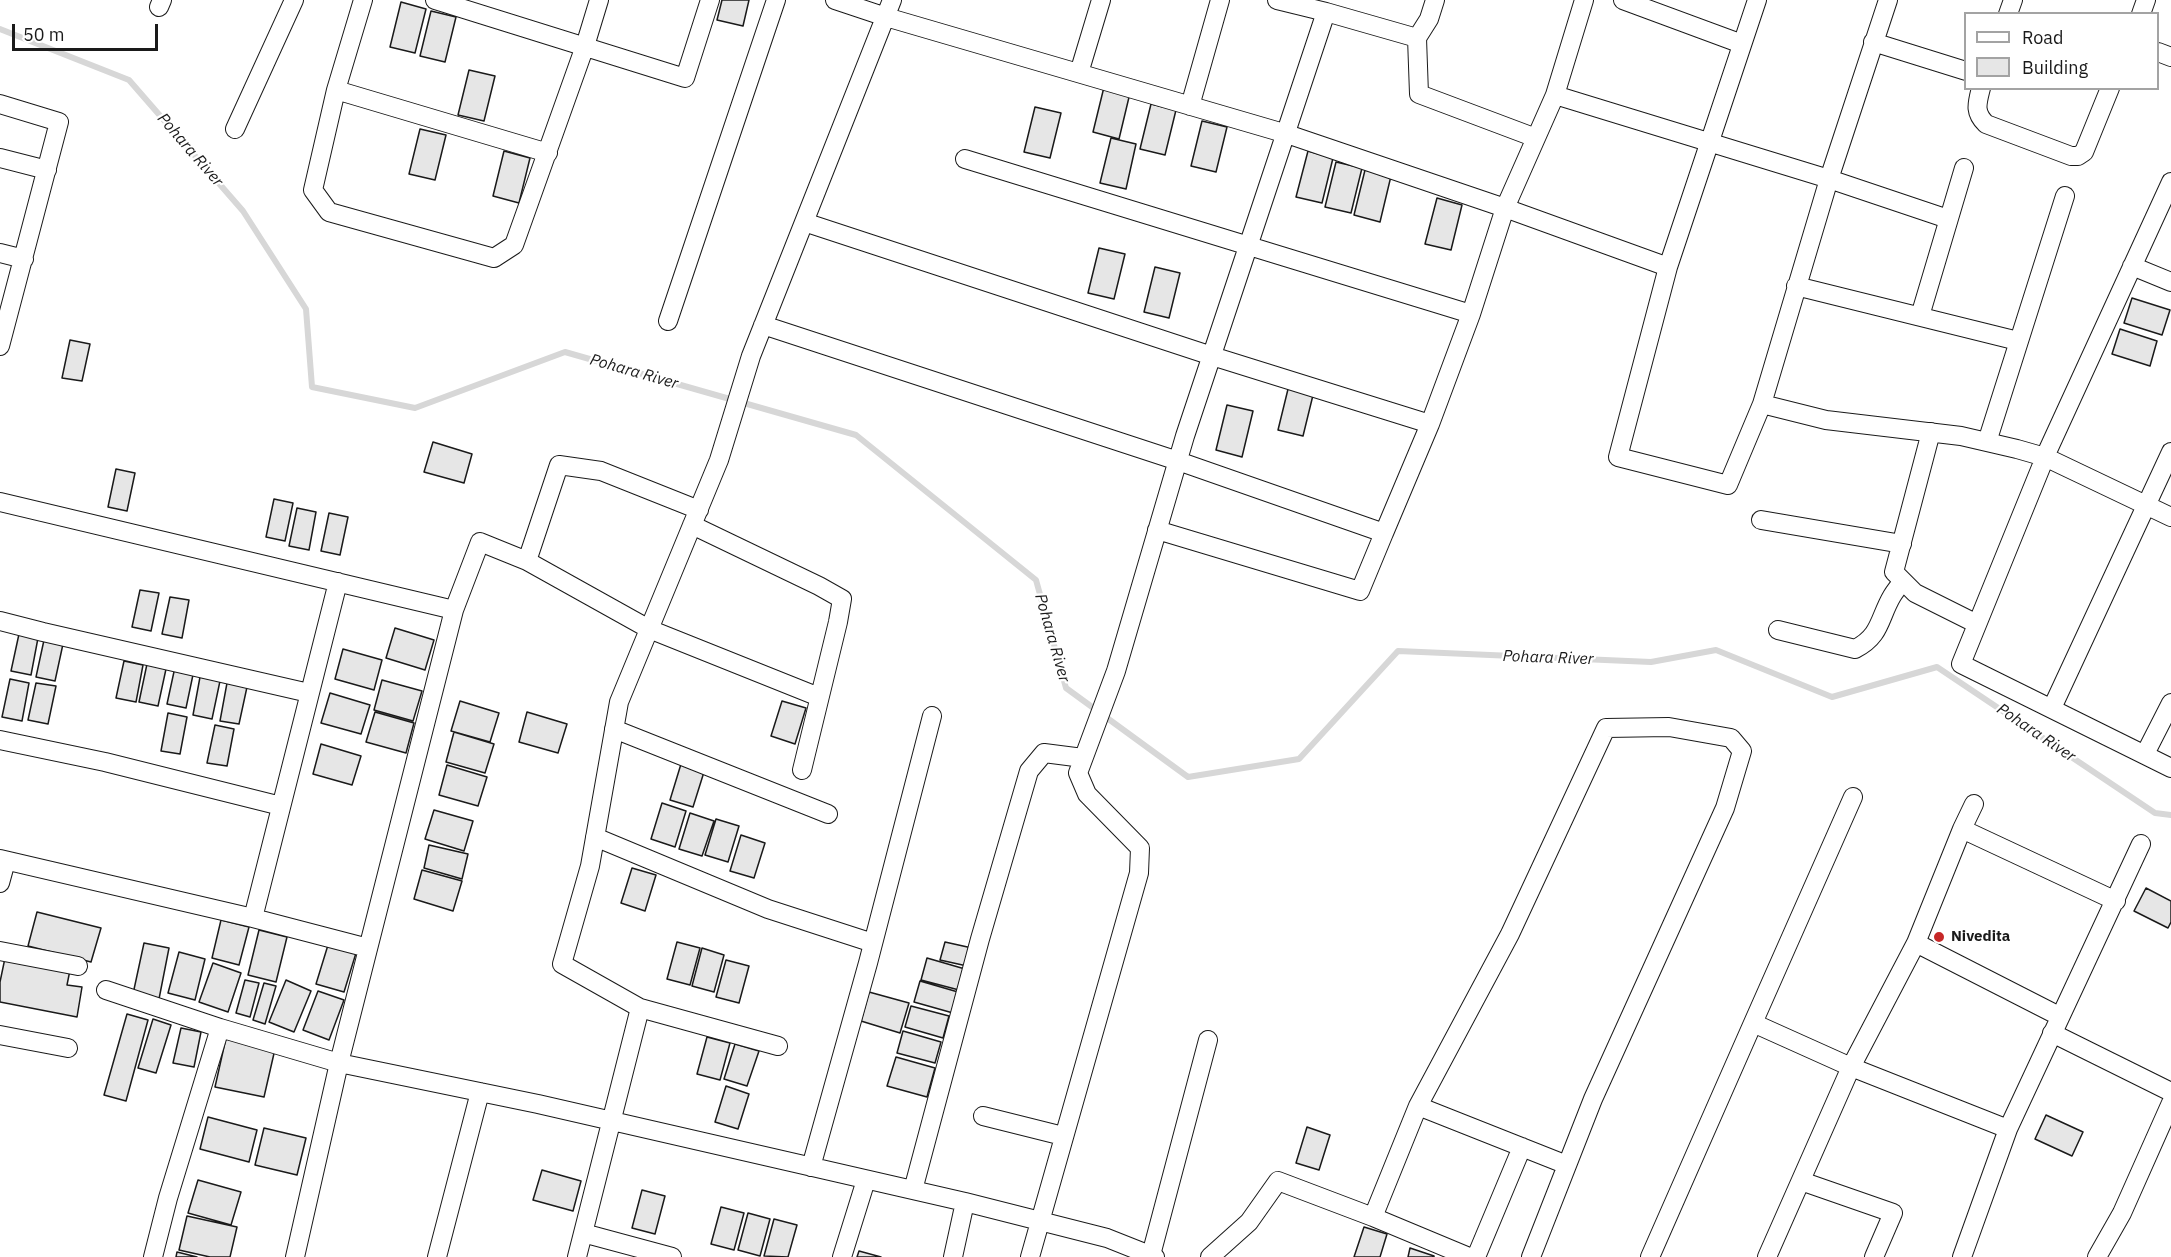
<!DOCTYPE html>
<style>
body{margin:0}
#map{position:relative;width:2171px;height:1257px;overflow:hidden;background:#fff;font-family:"IBM Plex Sans",sans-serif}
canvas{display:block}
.legend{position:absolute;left:1964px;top:12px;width:195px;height:78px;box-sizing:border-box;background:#fff;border:2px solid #a3a3a3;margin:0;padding:8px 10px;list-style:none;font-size:18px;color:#1a1a1a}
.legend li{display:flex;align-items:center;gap:12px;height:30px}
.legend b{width:30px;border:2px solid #a3a3a3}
.scale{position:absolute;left:12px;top:24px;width:146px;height:27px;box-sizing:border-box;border:3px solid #1a1a1a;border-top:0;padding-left:8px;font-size:18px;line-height:21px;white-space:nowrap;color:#1a1a1a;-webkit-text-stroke:4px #fff;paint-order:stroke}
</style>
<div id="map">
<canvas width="2171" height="1257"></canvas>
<ul class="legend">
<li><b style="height:8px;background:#fff"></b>Road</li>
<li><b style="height:16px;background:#e6e6e6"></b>Building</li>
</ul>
<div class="scale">50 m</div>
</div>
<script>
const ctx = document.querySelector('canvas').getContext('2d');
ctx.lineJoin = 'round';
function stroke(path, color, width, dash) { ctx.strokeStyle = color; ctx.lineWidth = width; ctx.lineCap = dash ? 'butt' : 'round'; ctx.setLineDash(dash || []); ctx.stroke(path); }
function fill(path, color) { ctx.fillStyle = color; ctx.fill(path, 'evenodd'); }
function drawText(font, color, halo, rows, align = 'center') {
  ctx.font = font + ' "IBM Plex Sans",sans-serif'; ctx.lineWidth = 4.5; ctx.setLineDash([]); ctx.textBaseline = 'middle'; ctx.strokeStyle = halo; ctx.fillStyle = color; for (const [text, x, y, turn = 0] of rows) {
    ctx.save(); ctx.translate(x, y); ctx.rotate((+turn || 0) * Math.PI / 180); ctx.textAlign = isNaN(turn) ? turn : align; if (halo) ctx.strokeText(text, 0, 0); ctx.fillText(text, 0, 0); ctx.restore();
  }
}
stroke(new Path2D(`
 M 0,29 L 129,80 L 243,211 L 306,309 L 312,387 L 415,408 L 565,352 L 856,435 L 1036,580 L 1066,688 L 1188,777 L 1299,759 L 1398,651 L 1651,662 L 1716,650 L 1832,697 L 1937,667 L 2155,813 L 2171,815`), '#d7d7d7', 6);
const building = new Path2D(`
 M 722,0 L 749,0 L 743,26 L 717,20 Z
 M 401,2 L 426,9 L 415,53 L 390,47 Z
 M 431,11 L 456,17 L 445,62 L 420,56 Z
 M 469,70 L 495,76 L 484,121 L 458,115 Z
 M 1104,87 L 1130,93 L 1119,139 L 1093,132 Z
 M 1151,104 L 1176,110 L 1165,155 L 1140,149 Z
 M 1035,107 L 1061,113 L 1050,158 L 1024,152 Z
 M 1202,121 L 1227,127 L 1216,172 L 1191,166 Z
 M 420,129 L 446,135 L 435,180 L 409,174 Z
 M 1111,138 L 1136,144 L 1126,189 L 1100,183 Z
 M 504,151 L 530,158 L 519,203 L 493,196 Z
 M 1308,151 L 1333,158 L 1322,203 L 1296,197 Z
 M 1336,162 L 1362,168 L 1351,213 L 1325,207 Z
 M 1365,170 L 1391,176 L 1380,222 L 1354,215 Z
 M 1437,198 L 1462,205 L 1451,250 L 1425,244 Z
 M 1099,248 L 1125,254 L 1114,299 L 1088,293 Z
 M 1155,267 L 1180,273 L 1169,318 L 1144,312 Z
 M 2132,298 L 2170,310 L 2162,335 L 2124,323 Z
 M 2120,329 L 2157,341 L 2150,366 L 2112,354 Z
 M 70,340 L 90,344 L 82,381 L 62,378 Z
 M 1289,385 L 1314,391 L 1303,436 L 1278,430 Z
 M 1227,405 L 1253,411 L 1242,457 L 1216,450 Z
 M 433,442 L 472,454 L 464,483 L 424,472 Z
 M 116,469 L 135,473 L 127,511 L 108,507 Z
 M 274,499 L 293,503 L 285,541 L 266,537 Z
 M 297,508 L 316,512 L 309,550 L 289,546 Z
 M 329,513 L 348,517 L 340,555 L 321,551 Z
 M 140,590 L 159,593 L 151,631 L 132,627 Z
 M 170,597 L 189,600 L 182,638 L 162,634 Z
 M 395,628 L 434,640 L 425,670 L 386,658 Z
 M 19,634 L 38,638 L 31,675 L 11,671 Z
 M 44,640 L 63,644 L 55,681 L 36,677 Z
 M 343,649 L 382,660 L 374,690 L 335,679 Z
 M 124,661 L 143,665 L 136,702 L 116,698 Z
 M 147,664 L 166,669 L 158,706 L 139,702 Z
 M 175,667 L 194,670 L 186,708 L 167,704 Z
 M 200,677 L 220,681 L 212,719 L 193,715 Z
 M 10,679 L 29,683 L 22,721 L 2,717 Z
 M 382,680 L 422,691 L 413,721 L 374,710 Z
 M 36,683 L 56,686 L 48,724 L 28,720 Z
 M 227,683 L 247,687 L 239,724 L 220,721 Z
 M 330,693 L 370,705 L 361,734 L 321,723 Z
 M 460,701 L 499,713 L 490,742 L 451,731 Z
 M 782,701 L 806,708 L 795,744 L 771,736 Z
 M 375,712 L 414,723 L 406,753 L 366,742 Z
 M 527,712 L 567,724 L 558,753 L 519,742 Z
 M 168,713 L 187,717 L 180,754 L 161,751 Z
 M 215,725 L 234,729 L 227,766 L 207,763 Z
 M 454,732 L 494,744 L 485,773 L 446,762 Z
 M 321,744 L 361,756 L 352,785 L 313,774 Z
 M 681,764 L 704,772 L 693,807 L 670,800 Z
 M 447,765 L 487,777 L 478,806 L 439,795 Z
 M 662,803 L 686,811 L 675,847 L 651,839 Z
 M 434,810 L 473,821 L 464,851 L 425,839 Z
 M 690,813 L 714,821 L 702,856 L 679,849 Z
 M 716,819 L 739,826 L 728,862 L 705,855 Z
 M 741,835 L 765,843 L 754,878 L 730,871 Z
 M 429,845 L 468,854 L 462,879 L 424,868 Z
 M 632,868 L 656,875 L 645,911 L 621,903 Z
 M 422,870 L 462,881 L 453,911 L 414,899 Z
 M 2146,888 L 2171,901 L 2171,922 L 2168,928 L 2134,911 Z
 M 37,912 L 101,928 L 91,962 L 28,946 Z
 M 221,920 L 249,927 L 239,965 L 212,958 Z
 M 259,930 L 287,937 L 276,982 L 248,975 Z
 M 677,942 L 700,948 L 690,985 L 667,979 Z
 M 945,942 L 972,948 L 967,966 L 940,960 Z
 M 144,943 L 169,948 L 159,999 L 133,994 Z
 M 328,945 L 356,953 L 344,992 L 316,984 Z
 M 702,948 L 724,955 L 714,992 L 692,986 Z
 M 179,952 L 205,959 L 195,1000 L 168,993 Z
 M 5,958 L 70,970 L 67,985 L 82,987 L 77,1017 L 0,1002 L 0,982 Z
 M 927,958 L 965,969 L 959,990 L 921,980 Z
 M 726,960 L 749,966 L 739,1003 L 716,997 Z
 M 213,963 L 241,973 L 228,1012 L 199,1002 Z
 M 245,980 L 259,983 L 250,1017 L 236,1013 Z
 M 286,980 L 311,991 L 294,1032 L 269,1022 Z
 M 920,981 L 958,992 L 953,1013 L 914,1002 Z
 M 264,983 L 276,986 L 265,1024 L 253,1020 Z
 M 318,991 L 344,1000 L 329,1040 L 303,1030 Z
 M 869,992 L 909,1003 L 900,1033 L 861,1021 Z
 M 911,1006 L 949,1016 L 943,1038 L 905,1027 Z
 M 127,1014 L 148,1020 L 126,1101 L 104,1095 Z
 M 153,1019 L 171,1025 L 156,1073 L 138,1068 Z
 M 181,1028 L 201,1032 L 194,1067 L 173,1063 Z
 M 903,1031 L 941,1042 L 935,1063 L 897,1053 Z
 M 707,1037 L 730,1043 L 720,1080 L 697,1074 Z
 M 226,1038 L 275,1049 L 264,1097 L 215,1087 Z
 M 735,1044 L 759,1051 L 747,1086 L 724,1079 Z
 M 896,1057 L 935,1068 L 927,1097 L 887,1086 Z
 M 726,1086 L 749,1094 L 738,1129 L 715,1122 Z
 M 2046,1115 L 2083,1132 L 2072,1156 L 2035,1139 Z
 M 208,1117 L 257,1130 L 249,1162 L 200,1149 Z
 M 1307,1127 L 1330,1135 L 1319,1170 L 1296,1163 Z
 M 264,1128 L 306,1138 L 297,1175 L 255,1165 Z
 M 542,1170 L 581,1181 L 573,1211 L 533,1200 Z
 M 198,1180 L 241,1192 L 231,1225 L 188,1213 Z
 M 642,1190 L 665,1196 L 655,1234 L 632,1228 Z
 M 721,1207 L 744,1213 L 734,1250 L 711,1244 Z
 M 748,1213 L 770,1219 L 760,1256 L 738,1250 Z
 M 187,1216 L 237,1227 L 230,1257 L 210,1257 L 179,1250 Z
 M 774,1219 L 797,1225 L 788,1257 L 764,1256 Z
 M 1364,1227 L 1387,1234 L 1380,1257 L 1354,1257 Z
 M 1410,1248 L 1434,1256 L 1434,1257 L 1408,1257 Z
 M 859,1251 L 881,1257 L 857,1257 Z
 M 177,1252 L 197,1257 L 176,1257 Z`);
fill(building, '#e6e6e6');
stroke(building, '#1a1a1a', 1.5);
const street = new Path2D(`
 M 363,0 L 336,90 L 313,190 L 329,212 L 494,258 L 514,245 L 585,46 L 599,0
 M 435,0 L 685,78 L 710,0
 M 835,0 L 886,17 L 1287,134 L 1505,208 L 1668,267
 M 1277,0 L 1326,12 L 1417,38
 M 1435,0 L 1429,19 L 1417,38 L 1419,94 L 1536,138
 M 1623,0 L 1742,44
 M 1757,0 L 1668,267 L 1618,457 L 1728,485 L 1762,404
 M 1888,0 L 1829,179 L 1762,404 L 1826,420 L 1961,436 L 2017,449 L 2045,457 L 2171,517
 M 159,7 L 162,0
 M 2008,14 L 2013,0
 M 2141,14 L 2146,0
 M 1873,42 L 1966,71
 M 2158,52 L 2171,57
 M 1079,73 L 1101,0
 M 1981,88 C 1977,104 1974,112 1986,124 L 2071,156 L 2078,156 L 2084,152 L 2110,88
 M 336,90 L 548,153
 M 1555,95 L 1829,179 L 1948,219
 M 0,104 L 59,122 L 0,346
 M 1190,106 L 1220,0
 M 235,129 L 294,0
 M 0,158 L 47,170
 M 965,159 L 1471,314
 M 2171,182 L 2048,450 L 1961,664 L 2171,768
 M 804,222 L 1212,356 L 1430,424
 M 0,253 L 24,259
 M 2132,266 L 2171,282
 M 1796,286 L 2018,341
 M 1920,316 L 1964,168
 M 668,321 L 776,0
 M 763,325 L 1178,461 L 1384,533 L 1430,424 L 1471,314 L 1505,208 L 1555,95 L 1584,0
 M 1931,432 L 1894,572 L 1915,593 L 1977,624
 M 1987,442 L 2065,196
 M 0,502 L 454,610
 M 1761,520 L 1902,544
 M 692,525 L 819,586 L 842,599 L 838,622 L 802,770
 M 1157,530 L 1360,591 L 1384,533
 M 527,561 L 649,629 L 819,697
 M 0,621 L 43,632 L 309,693
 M 1778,630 L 1855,649 C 1881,636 1879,618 1892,596 C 1895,591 1899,586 1903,581
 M 2052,708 L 2171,452
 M 614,729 L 828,814
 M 0,740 L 105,762 L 281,806
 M 2145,754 L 2171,703
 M 1962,829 L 2116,901
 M 595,837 L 768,909 L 873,943
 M 0,859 L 253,918 L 368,948
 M 0,883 L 6,861
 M 253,918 L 338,582
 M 1916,943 L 1962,829 L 1974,804
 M 0,951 L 78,966
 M 106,990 L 220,1028
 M 640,1008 L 778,1046
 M 1753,1023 L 1853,797
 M 2052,1033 L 2171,1092
 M 0,1035 L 68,1048
 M 1418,1106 L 1567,1165
 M 983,1116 L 1063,1136
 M 811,1167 L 868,963 L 932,716
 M 1801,1181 L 1893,1213 L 1874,1257
 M 913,1190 L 980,939 L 1029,771 L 1044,753 L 1083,758
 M 1373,1217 L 1418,1106 L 1510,934 L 1606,728 L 1669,727 L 1731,738 L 1742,751 L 1725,808 L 1593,1099 L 1531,1257
 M 583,1233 L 672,1257
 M 1151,1255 L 1208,1040
 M 153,1257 L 168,1198 L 220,1028 L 339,1063 L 538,1104 L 965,1202 L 1107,1238 L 1155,1257
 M 295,1257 L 339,1063 L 454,610 L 480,542 L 527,561 L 559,465 L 601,471 L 699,510
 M 437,1257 L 480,1092
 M 577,1257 L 640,1008 L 562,964 L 590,866 L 619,702 L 719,460 L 751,356 L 892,0
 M 842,1257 L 866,1180
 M 953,1257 L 965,1202
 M 1030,1257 L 1139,873 L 1140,848 L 1087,794 L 1078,773 L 1116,671 L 1185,436 L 1326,12
 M 1210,1257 L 1249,1222 L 1278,1181 L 1373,1217 L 1469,1257
 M 1476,1257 L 1522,1147
 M 1650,1257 L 1753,1023 L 1851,1067 L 1916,943 L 2059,1016
 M 1767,1257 L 1851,1067 L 2008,1129
 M 1962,1257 L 2008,1129 L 2141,844
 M 2097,1257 L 2122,1213 L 2171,1103`);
stroke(street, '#1a1a1a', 20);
stroke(street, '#fff', 18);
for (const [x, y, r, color] of [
 [1939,937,6,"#c62828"]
]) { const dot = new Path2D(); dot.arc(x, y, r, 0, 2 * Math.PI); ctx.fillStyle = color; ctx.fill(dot); stroke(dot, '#fff', 2); }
drawText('bold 15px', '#1a1a1a', '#fff', [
 ["Nivedita",1951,937]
], 'left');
drawText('italic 16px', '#1a1a1a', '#fff', [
 ["Pohara River",190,150,49],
 ["Pohara River",634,372,16],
 ["Pohara River",1052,638,74],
 ["Pohara River",1548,658,2],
 ["Pohara River",2036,733,34]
]);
</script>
